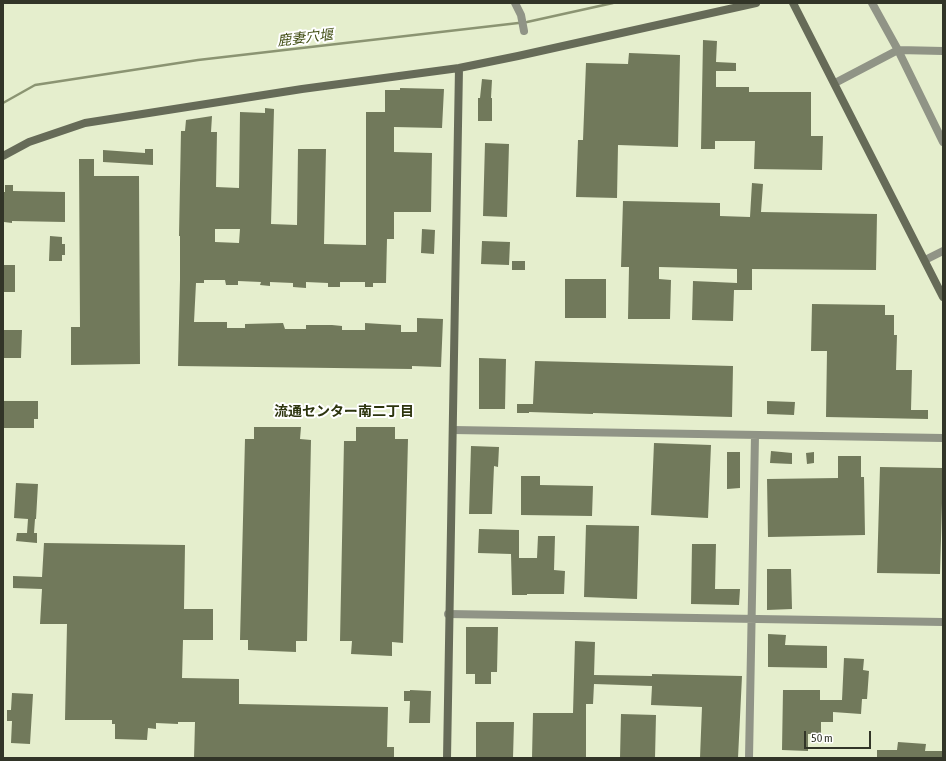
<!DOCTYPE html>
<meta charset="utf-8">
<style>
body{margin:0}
#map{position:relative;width:946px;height:761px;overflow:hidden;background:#e5eecd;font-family:"Asap Condensed",sans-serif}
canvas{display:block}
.frame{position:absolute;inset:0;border:4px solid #323528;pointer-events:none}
.scale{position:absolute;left:804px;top:731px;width:67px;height:18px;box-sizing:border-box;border:2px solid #323528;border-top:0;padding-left:5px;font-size:12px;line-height:14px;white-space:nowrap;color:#323528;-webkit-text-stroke:3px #fff;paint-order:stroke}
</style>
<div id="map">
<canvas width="946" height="761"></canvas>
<div class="frame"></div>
<div class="scale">50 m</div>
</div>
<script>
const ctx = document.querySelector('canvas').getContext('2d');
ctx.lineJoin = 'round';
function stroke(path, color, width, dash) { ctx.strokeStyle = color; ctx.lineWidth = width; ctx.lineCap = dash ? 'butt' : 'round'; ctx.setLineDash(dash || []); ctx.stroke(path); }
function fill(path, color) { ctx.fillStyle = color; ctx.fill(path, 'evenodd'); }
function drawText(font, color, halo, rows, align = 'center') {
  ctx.font = font + ' "Asap Condensed","Noto Sans JP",sans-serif'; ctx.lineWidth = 4; ctx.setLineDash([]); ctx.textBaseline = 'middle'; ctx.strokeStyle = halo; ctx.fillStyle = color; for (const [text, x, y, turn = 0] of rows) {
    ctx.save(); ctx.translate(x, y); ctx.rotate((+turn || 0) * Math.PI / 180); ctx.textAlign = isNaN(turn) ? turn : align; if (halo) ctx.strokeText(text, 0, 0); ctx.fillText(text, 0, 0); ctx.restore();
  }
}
stroke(new Path2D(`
 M 3,103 L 35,85 L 198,60 L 527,22 L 613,3`), '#8b9472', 2.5);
fill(new Path2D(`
 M 703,40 L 717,41 L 716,62 L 736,63 L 736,71 L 716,71 L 716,87 L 749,87 L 749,92 L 811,92 L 811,136 L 823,136 L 822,170 L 754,169 L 755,141 L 715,141 L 715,149 L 701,149 Z
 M 629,53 L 680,55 L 678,147 L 618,145 L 617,198 L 576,197 L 578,140 L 583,140 L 586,63 L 628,64 Z
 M 482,79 L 492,80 L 491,98 L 492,98 L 492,121 L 478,121 L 478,98 L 480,98 Z
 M 400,88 L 444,89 L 442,128 L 394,127 L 394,152 L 432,153 L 431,212 L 394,212 L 394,239 L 387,239 L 386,283 L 373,283 L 373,287 L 365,287 L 365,282 L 340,282 L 340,287 L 328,287 L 328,283 L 306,282 L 306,288 L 293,287 L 293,283 L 270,282 L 270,286 L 260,285 L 261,282 L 238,281 L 238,285 L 226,285 L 225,280 L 204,280 L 204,283 L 196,283 L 194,322 L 227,322 L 227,328 L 245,328 L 245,324 L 283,323 L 285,329 L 306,329 L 306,325 L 332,325 L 342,326 L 342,330 L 365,330 L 365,323 L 381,324 L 401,325 L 401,332 L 417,332 L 417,318 L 443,319 L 441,367 L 412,366 L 412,369 L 178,366 L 180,280 L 180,236 L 179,236 L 181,131 L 185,131 L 186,120 L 212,116 L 211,132 L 217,132 L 216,187 L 239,188 L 240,112 L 265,113 L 265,108 L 274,109 L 271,224 L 297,225 L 298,149 L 326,149 L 324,244 L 366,245 L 366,112 L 385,112 L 385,90 L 400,90 ZM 215,229 L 240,229 L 239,243 L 215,242 Z
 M 485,143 L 509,144 L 507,217 L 483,216 Z
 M 145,149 L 153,149 L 153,165 L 103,162 L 103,150 L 145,153 Z
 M 79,159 L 94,159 L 94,176 L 139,176 L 140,364 L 71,365 L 71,327 L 80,327 Z
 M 752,183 L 763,184 L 761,212 L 877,214 L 876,270 L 752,269 L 752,290 L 734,290 L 733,321 L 692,320 L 693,281 L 737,283 L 737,269 L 659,267 L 659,279 L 671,280 L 670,319 L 628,319 L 629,267 L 621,267 L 623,201 L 720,203 L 720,216 L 750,217 Z
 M 5,185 L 13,185 L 13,191 L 65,192 L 65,222 L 12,221 L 12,223 L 4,222 L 4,219 L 3,219 L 3,192 L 5,192 Z
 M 422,229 L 435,230 L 434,254 L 421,253 Z
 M 50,236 L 62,237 L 62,244 L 65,244 L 65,255 L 62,255 L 62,261 L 49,261 Z
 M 482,241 L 510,242 L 509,265 L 481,264 Z
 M 512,261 L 525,261 L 525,270 L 512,270 Z
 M 3,265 L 15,265 L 15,292 L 3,292 Z
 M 565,279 L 606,279 L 606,318 L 565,318 Z
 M 812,304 L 885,305 L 885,315 L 894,315 L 894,335 L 897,335 L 896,370 L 912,370 L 911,410 L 928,410 L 928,419 L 826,417 L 827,351 L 811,351 Z
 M 3,330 L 22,330 L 21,358 L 3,358 Z
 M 479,358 L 506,359 L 505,409 L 479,409 Z
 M 535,361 L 733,366 L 732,417 L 593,413 L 593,414 L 529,412 L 529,413 L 517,413 L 517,404 L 533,404 Z
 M 3,401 L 38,401 L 38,419 L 34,419 L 34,428 L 3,428 Z
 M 767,401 L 795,402 L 794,415 L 767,414 Z
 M 254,427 L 301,427 L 300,439 L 311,440 L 307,641 L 296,641 L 296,652 L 248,650 L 248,640 L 240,640 L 245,439 L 254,439 Z
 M 356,427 L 395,427 L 395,439 L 408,439 L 403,643 L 392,642 L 392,656 L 351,654 L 352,641 L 340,641 L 344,441 L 356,441 Z
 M 654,443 L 711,445 L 708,518 L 651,515 Z
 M 471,446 L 499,447 L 498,467 L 494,466 L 492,514 L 469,514 Z
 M 771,451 L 792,453 L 792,464 L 770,463 Z
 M 727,452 L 740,452 L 740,488 L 727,489 Z
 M 814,452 L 814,463 L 807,464 L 806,453 Z
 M 838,456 L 861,456 L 861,477 L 864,477 L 865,535 L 768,537 L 767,479 L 838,478 Z
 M 880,467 L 943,468 L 940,574 L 877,573 Z
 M 521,476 L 540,476 L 540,485 L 593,486 L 592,516 L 521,515 Z
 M 16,483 L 38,484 L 36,519 L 35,519 L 34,533 L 37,533 L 37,543 L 16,541 L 17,533 L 27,533 L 28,519 L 14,518 Z
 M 586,525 L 639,526 L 637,599 L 584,597 Z
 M 479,529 L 519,530 L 519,558 L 537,558 L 538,536 L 555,536 L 554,570 L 565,571 L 564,594 L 527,594 L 527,595 L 512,595 L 511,554 L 478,553 Z
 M 44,543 L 185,545 L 184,609 L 213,609 L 213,640 L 183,640 L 182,678 L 239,679 L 239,704 L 388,707 L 387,747 L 394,747 L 394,758 L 194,758 L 195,722 L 178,722 L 178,724 L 156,723 L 156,729 L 148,728 L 147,740 L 115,739 L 115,724 L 112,724 L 112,720 L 65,720 L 67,624 L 40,624 L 42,589 L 13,588 L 13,576 L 42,577 Z
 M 692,544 L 716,544 L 715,589 L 740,589 L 739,605 L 691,604 Z
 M 767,569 L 791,569 L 792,609 L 767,610 Z
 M 466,627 L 498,627 L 497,672 L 491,672 L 491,684 L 475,684 L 475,674 L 466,674 Z
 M 768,634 L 786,635 L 785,645 L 827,646 L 827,668 L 768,667 Z
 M 575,641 L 595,642 L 594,675 L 652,676 L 652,674 L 742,676 L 738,758 L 700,758 L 702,707 L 651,705 L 652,686 L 594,684 L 593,704 L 586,704 L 586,758 L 532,758 L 533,713 L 573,713 Z
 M 844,658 L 864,659 L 863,670 L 869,671 L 867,699 L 862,699 L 861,714 L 833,712 L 833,722 L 821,722 L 821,734 L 808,734 L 808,751 L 782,750 L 783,690 L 820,690 L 820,700 L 842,700 Z
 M 410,690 L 431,691 L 430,723 L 409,723 L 410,701 L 404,701 L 404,691 L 410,691 Z
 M 12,693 L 33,694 L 30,744 L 11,743 L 12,721 L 7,721 L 7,710 L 11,710 Z
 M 621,714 L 656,715 L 655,758 L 620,758 Z
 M 476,722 L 514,722 L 513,758 L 476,758 Z
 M 898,742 L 926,744 L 925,751 L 943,751 L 943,758 L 877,758 L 877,750 L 897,750 Z`), '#71795b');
stroke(new Path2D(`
 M 515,3 L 521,15 L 524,31
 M 872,3 L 898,50 L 943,142
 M 835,83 L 898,50 L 943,51
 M 925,260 L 943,251
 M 453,430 L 943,438
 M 448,614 L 943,622
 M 749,758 L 755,436`), '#909486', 8);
stroke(new Path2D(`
 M 793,3 L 943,297
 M 3,156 L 29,142 L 85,123 L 302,89 L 459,68 L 518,56 L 756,3
 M 447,758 L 459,68`), '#666b58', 8);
drawText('italic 14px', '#47531b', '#fff', [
 ["鹿妻穴堰",305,38,-7]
]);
drawText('bold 14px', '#2d350e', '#fff', [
 ["流通センター南二丁目",344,412]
]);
</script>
